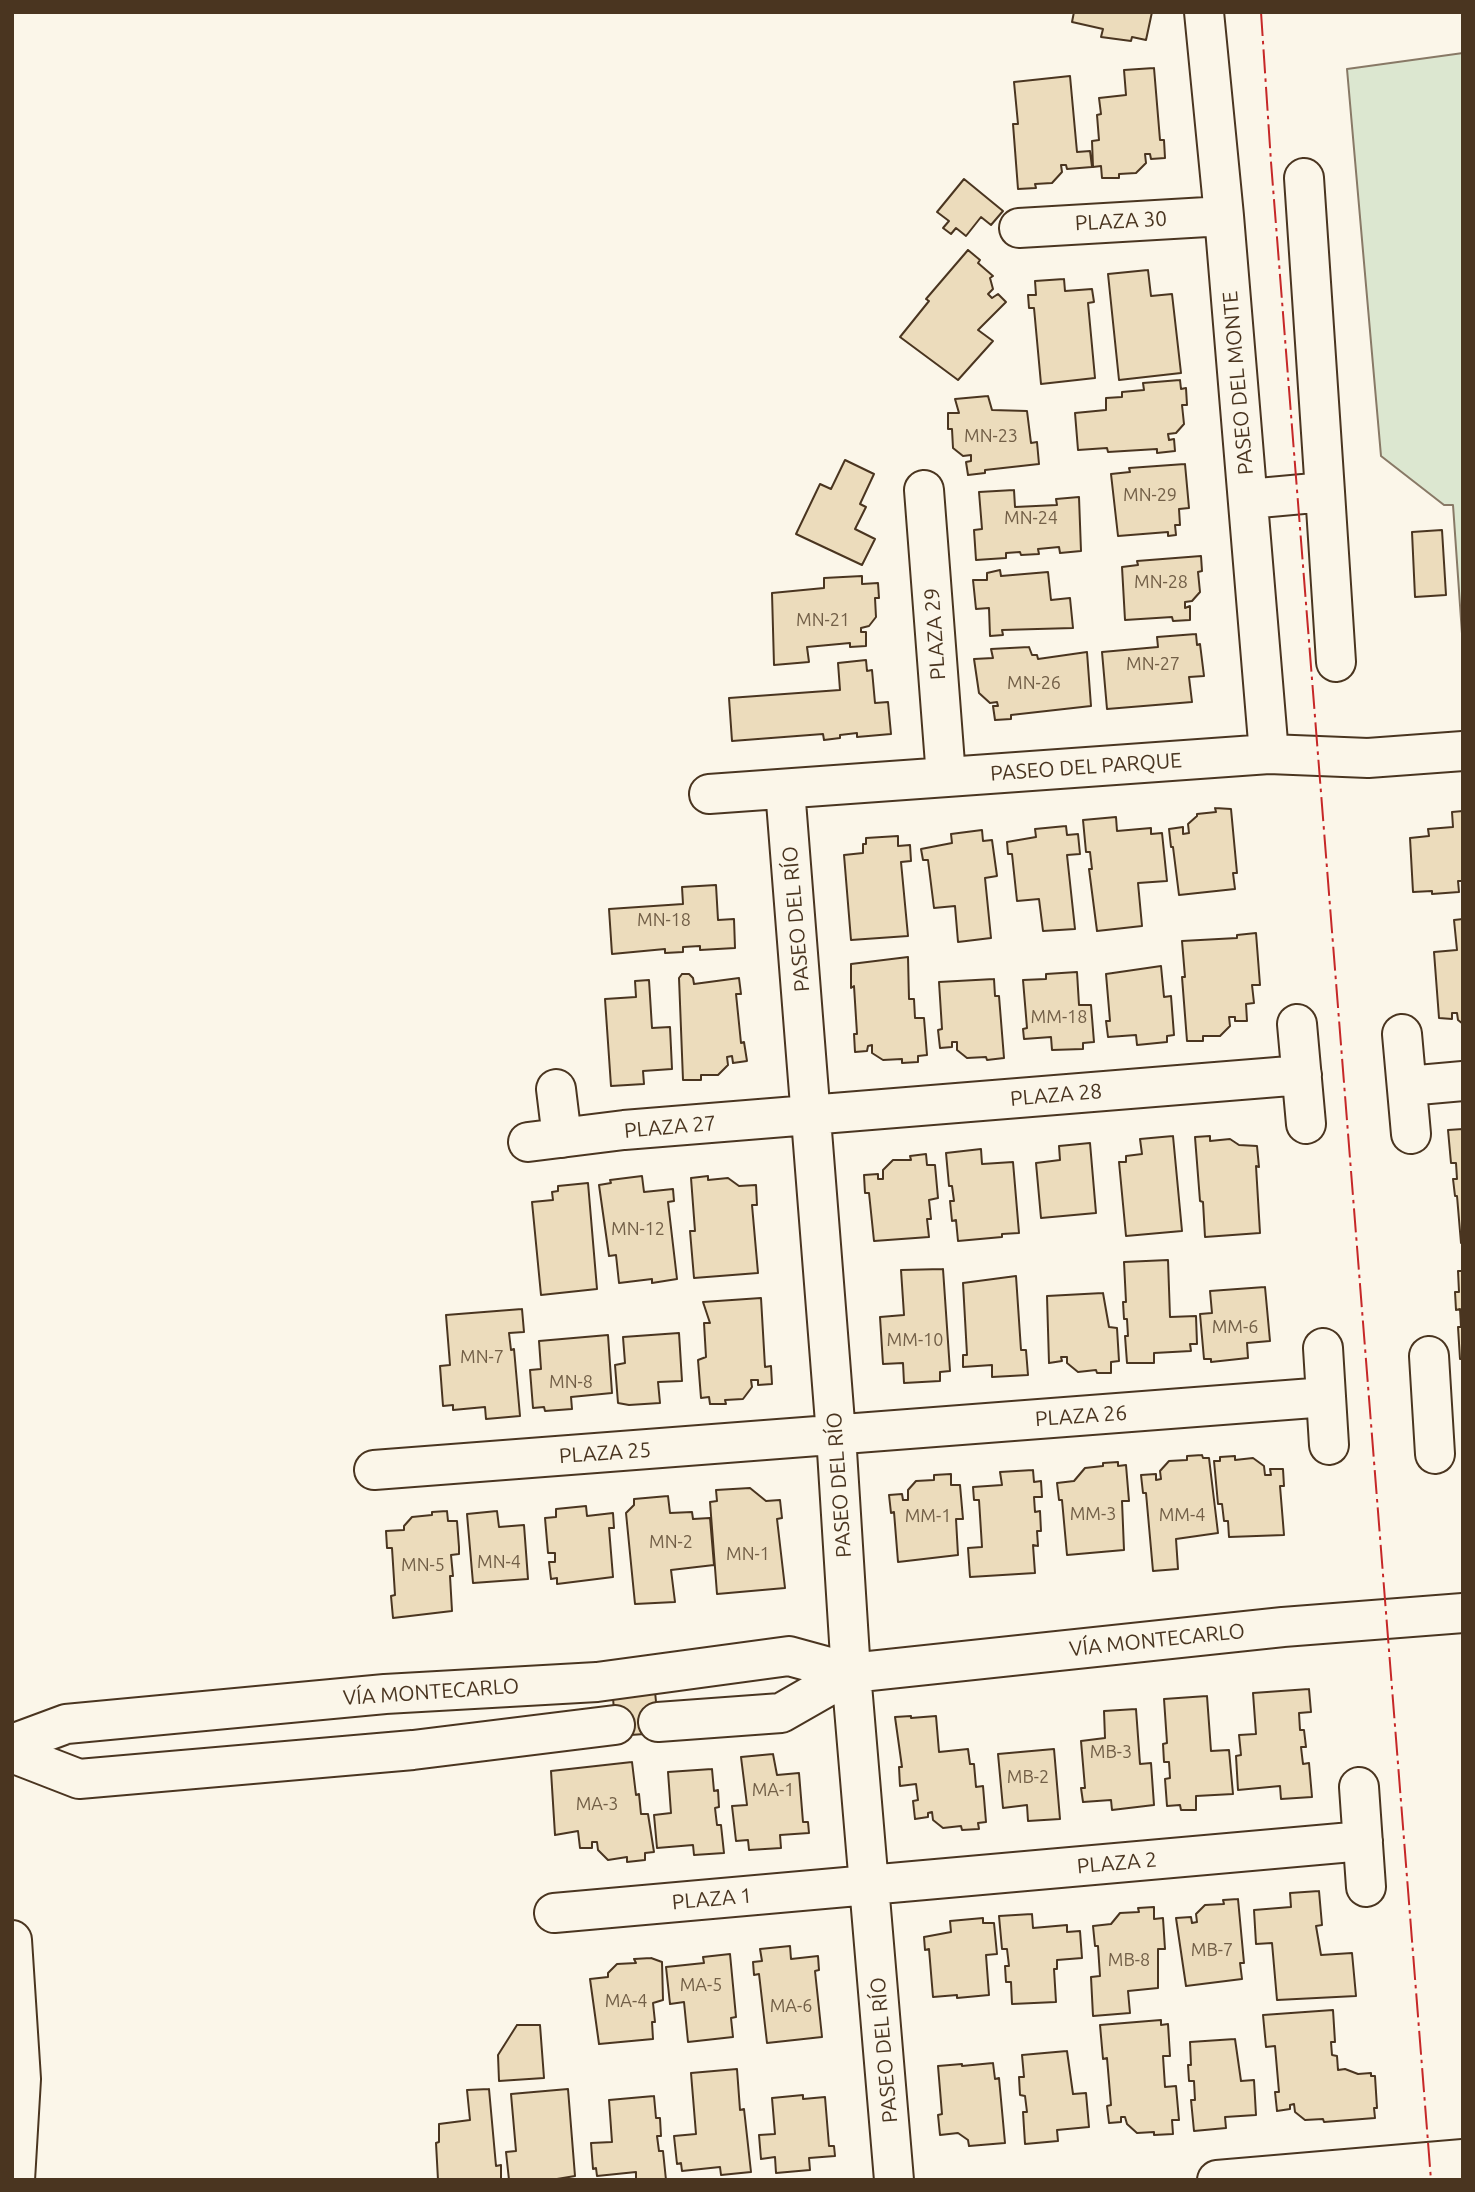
<!DOCTYPE html>
<meta charset="utf-8">
<style>
body{margin:0}
#map{position:relative;width:1475px;height:2192px;overflow:hidden;background:#fbf6e9;font-family:Ubuntu,sans-serif}
canvas{display:block}
.frame{position:absolute;inset:0;border:14px solid #4a3520;pointer-events:none}
</style>
<div id="map">
<canvas width="1475" height="2192"></canvas>
<div class="frame"></div>
</div>
<script>
const c = document.querySelector('canvas').getContext('2d');
c.lineJoin = 'round';
function paint(path, color) {
  c.fillStyle = color;
  c.fill(path, 'evenodd');
}
function toPath(rows) {
  const path = new Path2D();
  for (const r of rows) {
    path.moveTo(r[0], r[1]);
    for (let i = 2; i < r.length; i += 2) path.lineTo(r[i], r[i + 1]);
  }
  return path;
}
function stroke(path, color, width, dash) {
  c.strokeStyle = color;
  c.lineWidth = width;
  c.lineCap = dash ? 'butt' : 'round';
  c.setLineDash(dash || []);
  c.stroke(path);
}
function drawText(font, color, halo, rows, align = 'center') {
  c.font = font + ' Ubuntu,sans-serif';
  c.lineWidth = 5;
  c.setLineDash([]);
  c.textBaseline = 'middle';
  c.strokeStyle = halo;
  c.fillStyle = color;
  for (const [text, x, y, turn = 0] of rows) {
    c.save();
    c.translate(x, y);
    c.rotate((+turn || 0) * Math.PI / 180);
    c.textAlign = isNaN(turn) ? turn : align;
    if (halo) c.strokeText(text, 0, 0);
    c.fillText(text, 0, 0);
    c.restore();
  }
}
const green = toPath([
 [1463,53,1463,648,1453,505,1444,505,1381,456,1347,69,1463,53]
]);
const building = toPath([
 [1074,12,1152,12,1146,40,1132,37,1131,41,1101,37,1103,29,1072,22,1074,12],
 [1154,68,1160,140,1164,140,1165,158,1151,159,1150,154,1145,154,1146,163,1136,173,1119,174,1119,178,1102,178,1101,166,1093,167,1092,141,1099,140,1097,115,1101,114,1099,98,1126,95,1124,70,1154,68],
 [1070,76,1077,152,1090,151,1092,167,1067,169,1066,165,1061,165,1062,172,1052,183,1035,184,1036,188,1018,189,1013,124,1018,124,1014,82,1070,76],
 [964,179,1003,211,991,225,981,217,966,236,956,228,951,234,943,228,949,221,937,212,964,179],
 [968,250,980,260,978,263,993,276,990,278,993,289,988,294,992,298,998,294,1006,302,978,330,993,341,958,380,900,337,929,301,926,299,968,250],
 [1148,270,1151,296,1172,294,1181,373,1119,380,1108,274,1148,270],
 [1064,279,1065,291,1092,289,1094,302,1088,303,1095,378,1041,384,1034,308,1029,308,1028,295,1036,295,1035,281,1064,279],
 [1180,380,1181,389,1186,388,1187,405,1182,405,1184,424,1176,433,1168,434,1169,440,1174,439,1175,451,1157,453,1157,449,1108,452,1107,448,1078,450,1075,413,1106,410,1106,398,1122,397,1122,392,1144,390,1143,383,1180,380],
 [988,396,992,410,1027,411,1031,443,1037,442,1039,464,985,470,985,473,968,475,966,462,971,461,971,455,963,456,953,448,952,429,948,429,948,413,959,413,955,399,988,396],
 [845,460,874,474,860,504,866,507,855,529,875,539,862,565,796,534,820,484,831,489,845,460],
 [1185,464,1189,508,1179,509,1180,525,1175,525,1176,535,1168,536,1168,532,1118,536,1111,474,1130,472,1129,468,1185,464],
 [1014,490,1015,507,1057,505,1056,499,1079,497,1081,551,1060,553,1059,547,1038,549,1039,554,1021,555,1020,552,1006,553,1006,558,976,560,974,530,982,529,979,492,1014,490],
 [1442,530,1446,595,1415,597,1412,532,1442,530],
 [1201,556,1202,571,1198,572,1200,592,1192,601,1185,602,1185,608,1190,606,1190,620,1173,621,1172,617,1125,620,1122,567,1138,565,1137,561,1201,556],
 [1000,570,1001,576,1048,572,1051,600,1070,598,1073,628,1002,630,1003,635,990,636,989,608,976,609,973,580,987,580,987,573,1000,570],
 [862,576,862,584,878,583,879,598,875,598,876,617,869,626,861,628,861,632,866,632,866,646,850,647,850,643,807,647,809,662,774,665,772,593,824,588,824,578,862,576],
 [1196,634,1197,645,1200,644,1204,676,1189,677,1192,702,1107,709,1102,652,1158,647,1157,637,1196,634],
 [1029,647,1032,655,1037,655,1038,659,1087,652,1091,706,1011,715,1011,719,995,720,993,706,998,706,997,702,990,703,979,693,974,659,993,658,991,649,1029,647],
 [866,660,867,671,872,670,875,703,888,702,891,734,857,737,857,733,840,735,840,738,824,740,823,734,732,741,729,698,840,690,838,663,866,660],
 [1215,808,1231,809,1237,873,1233,873,1235,889,1179,895,1173,847,1171,847,1169,829,1183,827,1183,834,1189,833,1188,824,1197,816,1197,814,1216,812,1215,808],
 [1463,811,1463,881,1458,881,1459,892,1432,894,1432,891,1413,892,1410,838,1429,836,1428,829,1453,827,1452,812,1463,811],
 [1116,817,1117,831,1151,828,1151,834,1162,833,1167,881,1138,883,1142,926,1097,931,1089,869,1092,869,1090,852,1086,852,1083,820,1116,817],
 [1066,826,1067,835,1078,834,1080,854,1067,855,1075,929,1043,931,1039,899,1017,901,1012,854,1008,854,1007,842,1036,837,1035,829,1066,826],
 [982,830,983,841,992,840,997,876,985,878,991,938,958,942,955,906,934,908,928,860,923,860,921,849,952,843,951,834,982,830],
 [898,836,898,846,910,845,911,861,901,862,908,936,851,940,844,855,863,853,863,844,866,844,866,838,898,836],
 [716,885,718,920,734,919,735,948,700,950,700,946,683,947,683,952,665,953,665,949,612,954,609,909,683,904,682,887,716,885],
 [1463,919,1463,1024,1458,1020,1457,1013,1452,1013,1452,1019,1439,1018,1434,952,1457,950,1454,920,1463,919],
 [1256,933,1260,985,1252,985,1254,1003,1246,1004,1247,1021,1235,1021,1235,1017,1229,1017,1230,1026,1220,1036,1203,1036,1203,1041,1187,1041,1182,977,1185,977,1182,941,1237,938,1237,935,1256,933],
 [908,957,909,999,914,999,915,1018,924,1018,927,1055,918,1056,918,1062,902,1063,902,1059,883,1060,872,1053,872,1045,868,1046,867,1051,855,1052,854,1034,857,1034,854,986,851,988,851,964,908,957],
 [1161,966,1164,997,1171,996,1174,1035,1167,1036,1167,1042,1137,1045,1136,1035,1108,1037,1106,1021,1110,1021,1106,974,1161,966],
 [1077,972,1079,1005,1091,1005,1094,1042,1083,1043,1083,1049,1052,1050,1051,1037,1024,1039,1023,1029,1027,1028,1023,980,1046,979,1046,974,1077,972],
 [682,974,689,974,693,978,694,984,739,978,741,994,736,994,741,1043,744,1042,747,1061,733,1063,732,1056,727,1057,728,1065,718,1075,701,1075,701,1080,683,1080,679,978,682,974],
 [994,979,995,996,999,996,1004,1058,987,1060,986,1057,967,1058,957,1050,957,1042,952,1042,952,1047,940,1048,938,1030,942,1029,939,982,994,979],
 [649,980,652,1028,670,1027,672,1069,643,1071,644,1084,611,1086,605,999,636,997,635,981,649,980],
 [1463,1129,1463,1243,1461,1243,1457,1196,1455,1196,1453,1179,1457,1179,1456,1163,1451,1163,1448,1130,1463,1129],
 [1173,1136,1182,1231,1126,1236,1119,1162,1126,1162,1126,1156,1142,1154,1140,1139,1173,1136],
 [1210,1136,1210,1141,1230,1139,1239,1145,1257,1146,1259,1167,1256,1166,1260,1233,1205,1237,1203,1202,1200,1201,1195,1137,1210,1136],
 [1090,1143,1096,1213,1041,1218,1036,1163,1060,1160,1059,1146,1090,1143],
 [981,1149,982,1164,1013,1162,1019,1233,1002,1234,1002,1237,958,1241,956,1220,952,1221,950,1201,954,1201,952,1186,949,1186,946,1153,981,1149],
 [926,1154,927,1165,935,1165,938,1198,929,1200,931,1219,927,1219,929,1237,874,1241,869,1193,865,1193,864,1175,878,1174,878,1179,883,1179,883,1170,893,1160,911,1160,910,1156,926,1154],
 [642,1176,644,1192,673,1189,674,1201,668,1202,677,1279,652,1283,652,1279,619,1283,616,1255,609,1256,599,1185,611,1183,610,1180,642,1176],
 [708,1176,708,1180,728,1178,739,1186,756,1185,757,1205,752,1205,758,1273,694,1278,690,1231,695,1231,691,1178,708,1176],
 [588,1183,597,1289,541,1295,532,1202,553,1200,552,1192,558,1191,558,1186,588,1183],
 [1168,1260,1170,1317,1196,1316,1197,1344,1190,1344,1191,1351,1154,1353,1154,1363,1127,1363,1125,1336,1128,1336,1127,1319,1124,1319,1123,1302,1126,1302,1124,1262,1168,1260],
 [943,1269,950,1371,940,1372,940,1381,904,1383,903,1363,883,1364,880,1317,904,1315,901,1270,943,1269],
 [1458,1271,1463,1271,1463,1359,1460,1359,1458,1327,1461,1327,1460,1309,1456,1310,1455,1292,1459,1292,1458,1271],
 [1016,1276,1021,1350,1026,1350,1028,1375,992,1377,992,1365,963,1367,963,1355,967,1355,963,1283,1016,1276],
 [1265,1287,1270,1341,1247,1343,1248,1358,1211,1362,1211,1359,1204,1359,1200,1314,1212,1313,1210,1291,1265,1287],
 [1103,1293,1109,1327,1117,1328,1119,1361,1111,1362,1111,1373,1097,1373,1096,1370,1078,1372,1067,1363,1067,1357,1061,1357,1062,1361,1049,1363,1047,1296,1103,1293],
 [761,1298,765,1367,771,1366,772,1384,758,1385,758,1380,751,1380,752,1387,743,1399,725,1400,726,1404,710,1404,709,1397,701,1398,698,1360,706,1357,704,1323,710,1323,703,1302,761,1298],
 [522,1309,524,1332,509,1333,511,1350,514,1349,520,1416,486,1419,485,1407,453,1410,453,1405,443,1406,440,1366,450,1365,446,1315,522,1309],
 [679,1333,682,1381,658,1382,660,1403,629,1405,618,1403,615,1365,625,1363,623,1337,679,1333],
 [608,1335,612,1393,571,1397,572,1409,545,1411,544,1407,533,1408,530,1370,541,1369,539,1341,608,1335],
 [1202,1455,1203,1458,1209,1458,1218,1533,1176,1539,1178,1569,1153,1571,1146,1493,1143,1493,1141,1475,1156,1474,1156,1480,1161,1479,1160,1471,1169,1461,1187,1460,1187,1456,1202,1455],
 [1235,1456,1235,1460,1253,1458,1264,1466,1265,1475,1271,1475,1270,1469,1283,1469,1284,1486,1280,1486,1284,1535,1229,1537,1228,1521,1224,1521,1222,1504,1218,1504,1214,1461,1220,1461,1220,1457,1235,1456],
 [1118,1462,1118,1466,1126,1465,1129,1501,1122,1501,1124,1550,1067,1555,1062,1500,1059,1500,1057,1483,1074,1481,1085,1468,1103,1466,1103,1463,1118,1462],
 [1033,1470,1034,1482,1041,1481,1042,1497,1034,1497,1035,1512,1040,1511,1041,1531,1037,1531,1038,1546,1033,1545,1035,1573,970,1577,968,1548,982,1547,979,1500,974,1500,973,1487,1002,1485,1000,1472,1033,1470],
 [951,1474,951,1485,960,1485,963,1519,956,1519,958,1555,898,1562,894,1512,891,1513,889,1495,902,1494,903,1500,908,1500,908,1490,916,1481,934,1480,934,1475,951,1474],
 [750,1488,766,1501,780,1500,782,1518,777,1519,785,1588,717,1594,710,1502,717,1501,716,1490,750,1488],
 [668,1496,670,1513,692,1512,693,1519,710,1518,714,1565,671,1570,675,1602,635,1604,626,1513,634,1505,634,1499,668,1496],
 [586,1506,587,1516,613,1513,614,1528,609,1528,613,1577,557,1584,557,1578,551,1579,549,1562,555,1562,555,1553,548,1553,545,1518,556,1517,556,1509,586,1506],
 [447,1511,448,1521,457,1521,459,1547,459,1554,451,1555,453,1576,450,1576,452,1611,393,1618,391,1596,395,1595,392,1548,387,1548,386,1531,404,1530,404,1526,412,1517,432,1515,432,1512,447,1511],
 [497,1511,499,1527,524,1525,528,1579,473,1583,467,1514,497,1511],
 [654,1681,659,1733,616,1736,612,1685,654,1681],
 [1309,1689,1311,1712,1299,1713,1300,1730,1304,1730,1306,1747,1301,1747,1303,1764,1309,1763,1312,1797,1281,1799,1280,1786,1238,1790,1236,1756,1241,1755,1239,1735,1256,1734,1253,1693,1309,1689],
 [1207,1696,1211,1751,1229,1750,1233,1794,1196,1796,1196,1810,1181,1810,1180,1805,1167,1806,1165,1779,1170,1778,1169,1762,1164,1762,1163,1744,1167,1743,1164,1699,1207,1696],
 [1136,1709,1140,1764,1151,1763,1154,1805,1112,1810,1111,1800,1083,1802,1081,1788,1085,1788,1081,1741,1105,1738,1104,1711,1136,1709],
 [911,1716,911,1718,936,1716,939,1752,968,1749,970,1764,974,1764,976,1787,983,1786,986,1822,978,1823,979,1829,962,1830,961,1826,943,1828,933,1820,932,1812,928,1813,928,1817,915,1819,913,1801,918,1800,916,1784,900,1786,899,1767,902,1767,895,1717,911,1716],
 [1054,1749,1060,1819,1028,1821,1027,1805,1003,1808,998,1754,1054,1749],
 [773,1754,777,1775,799,1773,803,1822,808,1822,809,1833,780,1835,781,1848,749,1850,748,1840,736,1841,732,1806,747,1805,741,1757,773,1754],
 [632,1762,636,1795,639,1794,641,1814,648,1814,654,1852,645,1853,645,1860,627,1862,627,1857,608,1860,598,1850,597,1842,592,1842,592,1848,580,1848,578,1831,555,1835,551,1771,632,1762],
 [712,1769,714,1791,718,1790,719,1807,715,1808,717,1825,721,1825,724,1853,694,1855,693,1845,657,1848,654,1815,671,1813,668,1772,712,1769],
 [1319,1891,1322,1925,1316,1926,1321,1955,1352,1953,1356,1996,1277,2000,1272,1943,1256,1944,1254,1910,1291,1907,1290,1893,1319,1891],
 [1238,1899,1244,1963,1240,1963,1242,1979,1186,1986,1176,1918,1191,1917,1192,1923,1197,1922,1196,1914,1205,1905,1224,1904,1223,1900,1238,1899],
 [1154,1907,1154,1919,1163,1918,1165,1949,1158,1949,1158,1988,1128,1991,1130,2013,1093,2016,1091,1977,1100,1976,1098,1946,1095,1946,1093,1926,1111,1924,1120,1913,1139,1912,1138,1908,1154,1907],
 [1032,1914,1033,1928,1067,1925,1067,1932,1080,1931,1082,1958,1057,1960,1057,1969,1054,1969,1056,2002,1012,2004,1011,1982,1006,1982,1005,1966,1009,1966,1007,1949,1002,1949,999,1916,1032,1914],
 [983,1918,983,1923,994,1923,997,1954,986,1955,989,1995,957,1998,957,1995,933,1997,929,1949,925,1950,924,1937,951,1932,950,1921,983,1918],
 [790,1946,791,1959,818,1956,819,1970,815,1971,822,2037,767,2043,759,1974,754,1975,753,1962,762,1961,760,1949,790,1946],
 [730,1954,736,2017,731,2018,733,2037,688,2042,684,2002,670,2004,666,1967,704,1963,703,1957,730,1954],
 [651,1958,662,1962,663,2000,653,2003,655,2022,652,2022,653,2039,599,2044,590,1979,608,1977,608,1973,617,1964,636,1963,634,1959,651,1958],
 [1333,2010,1335,2042,1331,2042,1332,2055,1337,2056,1338,2070,1345,2069,1358,2074,1371,2073,1371,2076,1375,2076,1377,2108,1374,2108,1375,2118,1324,2122,1323,2119,1305,2120,1295,2112,1294,2104,1290,2105,1290,2109,1277,2111,1275,2092,1279,2092,1275,2046,1266,2047,1263,2015,1333,2010],
 [1161,2020,1161,2025,1168,2024,1170,2056,1163,2056,1165,2087,1176,2086,1179,2120,1172,2120,1173,2134,1154,2135,1154,2132,1137,2133,1127,2124,1125,2117,1121,2117,1121,2122,1109,2123,1107,2106,1111,2105,1107,2058,1103,2059,1100,2025,1161,2020],
 [517,2025,540,2025,544,2078,499,2081,498,2055,517,2025],
 [1235,2039,1241,2081,1254,2080,1256,2115,1225,2117,1226,2128,1194,2131,1191,2100,1195,2100,1194,2081,1189,2081,1188,2065,1191,2065,1190,2042,1235,2039],
 [1067,2051,1073,2094,1086,2093,1089,2127,1057,2130,1058,2141,1025,2144,1023,2112,1027,2112,1025,2096,1020,2095,1019,2077,1024,2077,1022,2055,1067,2051],
 [993,2063,995,2079,999,2078,1005,2143,969,2146,968,2140,958,2133,940,2135,938,2115,942,2114,938,2066,962,2064,962,2066,993,2063],
 [737,2069,740,2110,744,2109,751,2172,721,2175,720,2167,682,2171,681,2163,677,2164,674,2136,696,2134,691,2073,737,2069],
 [489,2089,496,2166,501,2165,501,2180,438,2180,436,2143,439,2142,439,2124,470,2120,467,2090,489,2089],
 [568,2089,575,2176,551,2180,509,2180,506,2152,516,2151,511,2094,568,2089],
 [803,2095,803,2099,825,2097,829,2146,834,2146,835,2156,809,2158,810,2170,776,2173,775,2157,761,2159,759,2135,775,2134,772,2098,803,2095],
 [654,2096,656,2118,660,2118,661,2136,657,2136,659,2151,663,2151,666,2180,636,2180,636,2172,597,2176,596,2168,593,2169,591,2143,612,2142,609,2100,654,2096]
]);
const minor = toPath([
 [1204,12,1224,216,1269,754],
 [1019,228,1224,216],
 [924,490,946,777],
 [1325,492,1336,662],
 [1248,499,1325,492,1304,178],
 [785,789,836,1435,851,1673,894,2180],
 [709,794,1269,754,1368,758,1463,751],
 [1297,1024,1306,1124],
 [1402,1034,1411,1134],
 [1407,1086,1463,1081],
 [556,1089,562,1138],
 [528,1142,624,1130,1302,1075],
 [1323,1348,1329,1445],
 [1429,1356,1435,1454],
 [374,1470,1326,1397],
 [658,1722,781,1713,851,1673],
 [12,1744,66,1724,385,1694,597,1682,789,1656,851,1673,1283,1627,1463,1613],
 [12,1753,79,1779,413,1750,615,1725],
 [1359,1787,1366,1887],
 [554,1913,1363,1841],
 [12,1940,21,2079,15,2180],
 [1217,2180,1463,2159]
]);
const power = toPath([
 [1261,12,1271,162,1431,2180]
]);
const numberNames = [
 ["MN-23",991,436],
 ["MN-29",1150,495],
 ["MN-24",1031,518],
 ["MN-28",1161,582],
 ["MN-21",823,620],
 ["MN-27",1153,664],
 ["MN-26",1034,683],
 ["MN-18",664,920],
 ["MM-18",1059,1017],
 ["MN-12",638,1229],
 ["MM-6",1235,1327],
 ["MM-10",915,1340],
 ["MN-7",482,1357],
 ["MN-8",571,1382],
 ["MM-3",1093,1514],
 ["MM-4",1182,1515],
 ["MM-1",928,1516],
 ["MN-2",671,1542],
 ["MN-1",748,1554],
 ["MN-4",499,1562],
 ["MN-5",423,1565],
 ["MB-3",1111,1752],
 ["MB-2",1028,1777],
 ["MA-1",773,1790],
 ["MA-3",597,1804],
 ["MB-7",1212,1950],
 ["MB-8",1129,1960],
 ["MA-5",701,1985],
 ["MA-4",626,2001],
 ["MA-6",791,2006]
];
const streetNames = [
 ["PLAZA 30",1121,221,-3],
 ["PASEO DEL MONTE",1238,383,-95],
 ["PLAZA 29",935,634,-94],
 ["PASEO DEL PARQUE",1086,767,-4],
 ["PASEO DEL RÍO",796,919,-95],
 ["PLAZA 28",1056,1095,-5],
 ["PLAZA 27",670,1127,-5],
 ["PLAZA 26",1081,1416,-4],
 ["PLAZA 25",605,1453,-4],
 ["PASEO DEL RÍO",839,1485,-94],
 ["VÍA MONTECARLO",1157,1640,-6],
 ["VÍA MONTECARLO",431,1692,-4],
 ["PLAZA 2",1117,1863,-5],
 ["PLAZA 1",712,1899,-5],
 ["PASEO DEL RÍO",884,2050,-95]
];
paint(green, '#dce7d0');
stroke(green, '#887966', 2);
paint(building, '#ecdcbc');
stroke(building, '#4a3520', 2);
stroke(minor, '#4a3520', 42);
stroke(minor, '#fbf6e9', 38);
stroke(power, '#c62828', 2, [24, 5, 3.5, 5]);
drawText('18px', '#725f47', null, numberNames);
drawText('21px', '#4a3520', '#fbf6e9', streetNames);
</script>
